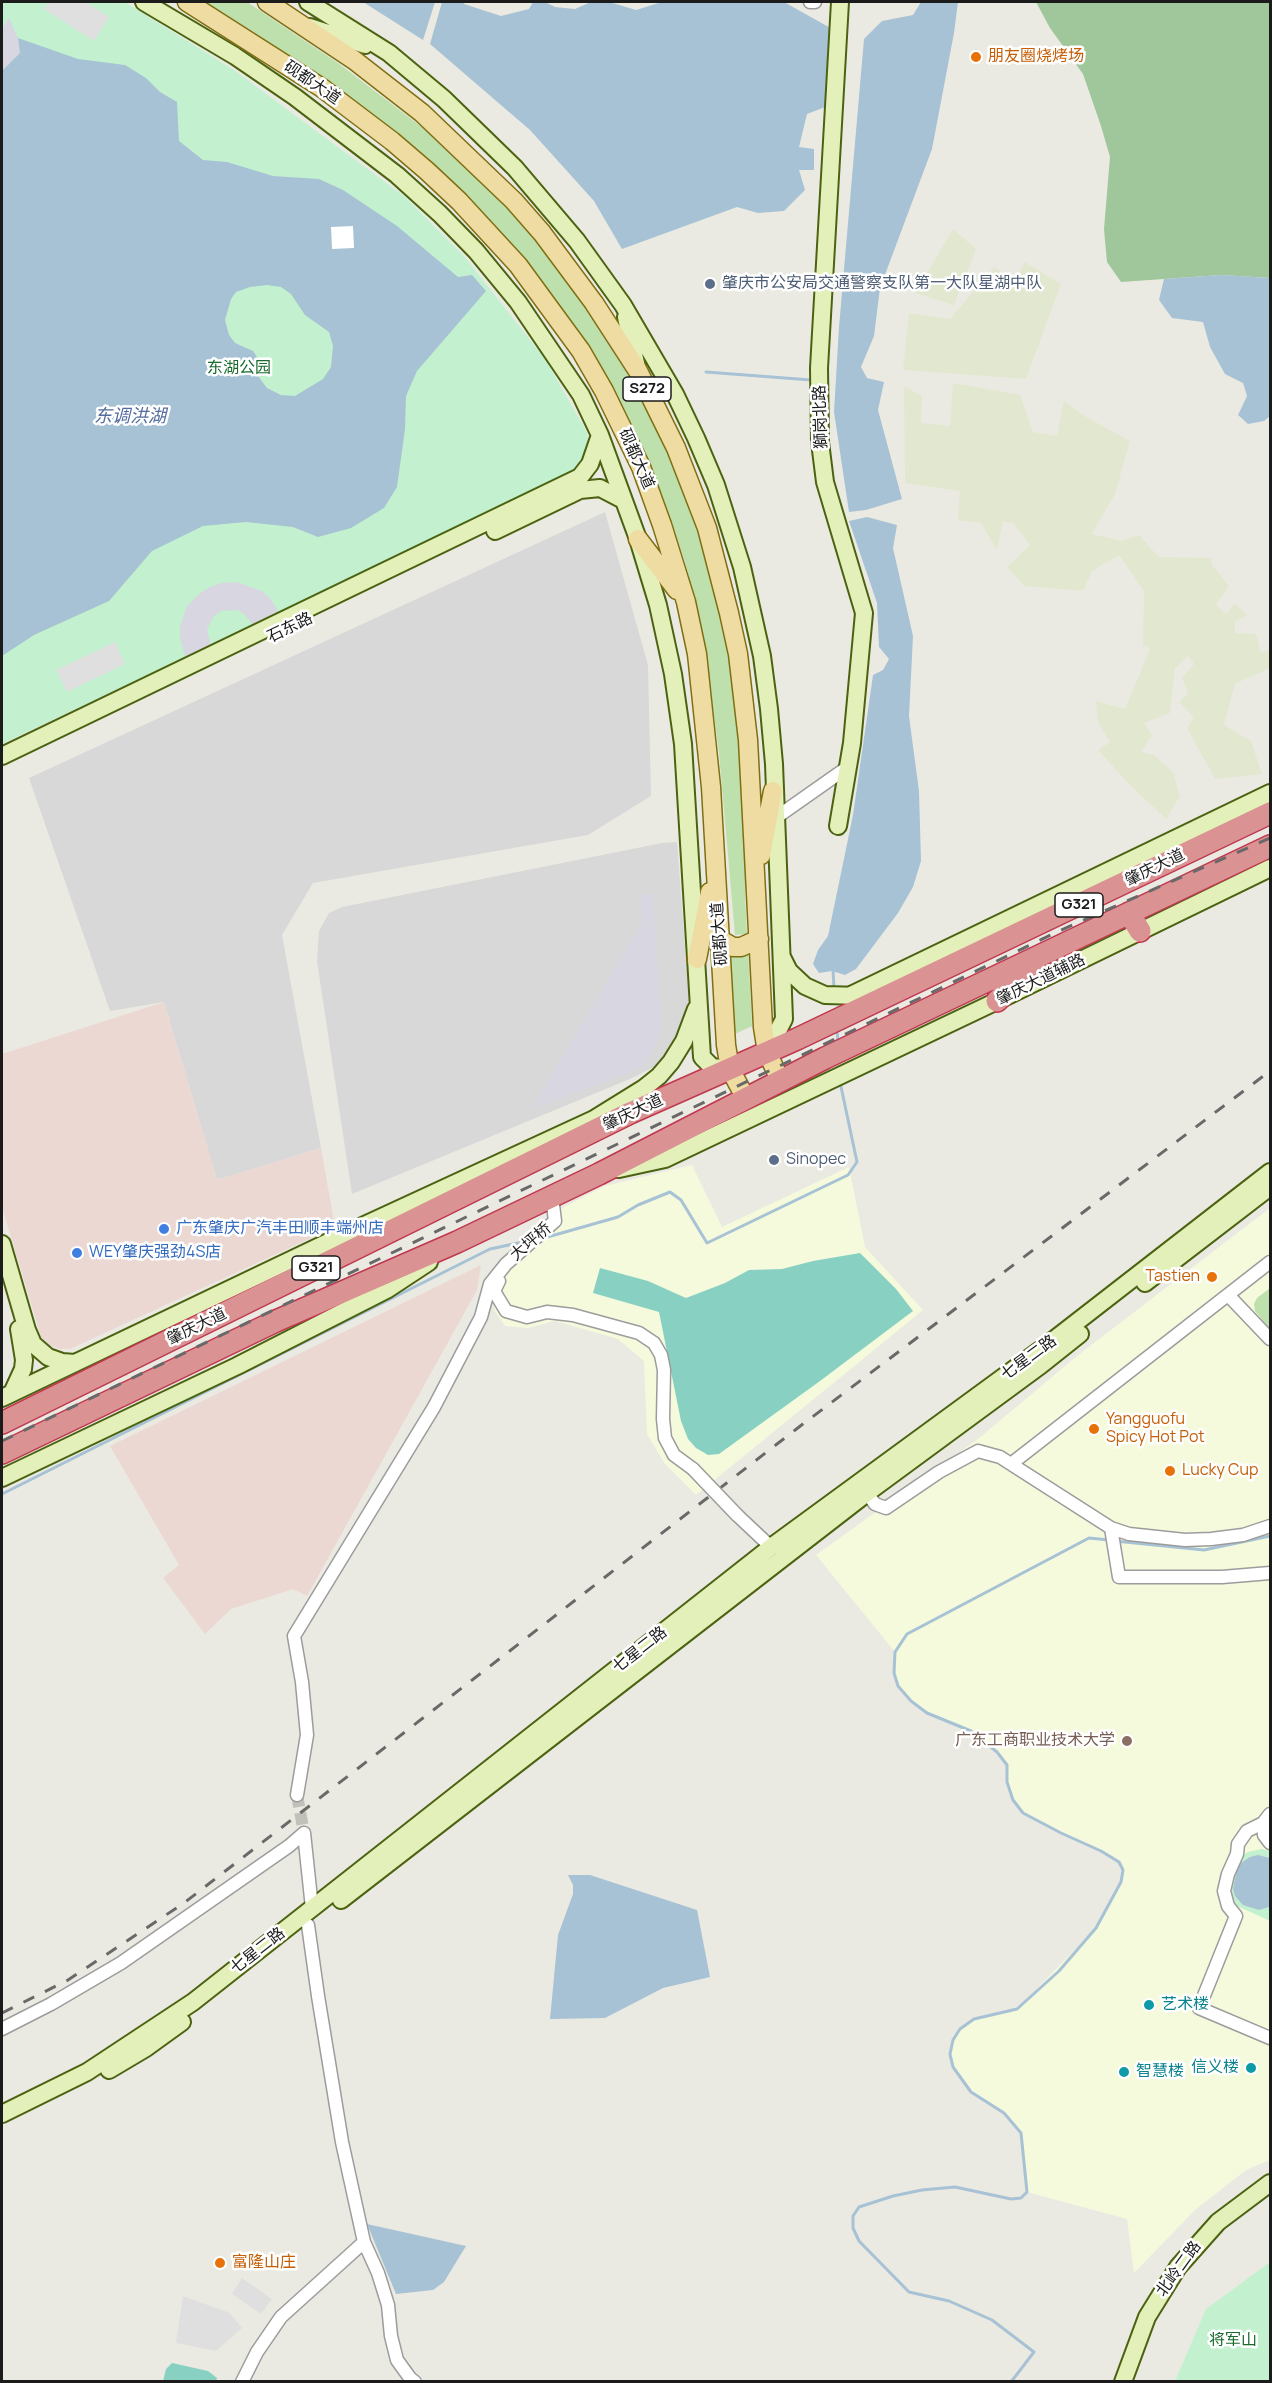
<!DOCTYPE html>
<meta charset="utf-8">
<style>
body{margin:0}
#map{position:relative;width:1272px;height:2383px;overflow:hidden;background:#ebeae2;font-family:Manrope,sans-serif}
canvas{display:block}
.frame{position:absolute;inset:0;border:3px solid #1b1b1b;pointer-events:none}
</style>
<div id="map">
<canvas width="1272" height="2383"></canvas>
<div class="frame"></div>
</div>
<script>
const c = document.querySelector('canvas').getContext('2d');
c.lineJoin = 'round';
function paint(path, color) {
  c.fillStyle = color;
  c.fill(path, 'evenodd');
}
function toPath(rows) {
  const path = new Path2D();
  for (const r of rows) {
    path.moveTo(r[0], r[1]);
    for (let i = 2; i < r.length; i += 2) path.lineTo(r[i], r[i + 1]);
  }
  return path;
}
function stroke(path, color, width, dash) {
  c.strokeStyle = color;
  c.lineWidth = width;
  c.lineCap = dash ? 'butt' : 'round';
  c.setLineDash(dash || []);
  c.stroke(path);
}
function drawText(font, color, halo, rows, align = 'center') {
  c.font = font + ' Manrope,"Noto Sans SC",sans-serif';
  c.lineWidth = 5;
  c.setLineDash([]);
  c.textBaseline = 'middle';
  c.strokeStyle = halo;
  c.fillStyle = color;
  for (const [text, x, y, turn = 0] of rows) {
    c.save();
    c.translate(x, y);
    c.rotate((+turn || 0) * Math.PI / 180);
    c.textAlign = isNaN(turn) ? turn : align;
    if (halo) c.strokeText(text, 0, 0);
    c.fillText(text, 0, 0);
    c.restore();
  }
}
const residential = toPath([
 [605,512,648,665,651,796,588,835,313,883,282,935,321,1148,217,1180,164,1002,110,1011,29,778],
 [677,842,689,1000,687,1016,676,1044,654,1067,630,1079,352,1194,317,961,319,931,329,913,342,907,662,843]
]);
const commercial = toPath([
 [164,1002,217,1180,321,1148,335,1227,70,1349,60,1349,49,1345,41,1337,2,1207,2,1054],
 [481,1265,477,1290,307,1596,293,1589,231,1609,205,1634,163,1578,179,1565,110,1446]
]);
const education = toPath([
 [692,1165,722,1227,849,1167,865,1247,923,1310,696,1495,665,1464,647,1434,644,1361,618,1339,555,1321,528,1328,505,1326,495,1311,492,1298,505,1267,562,1208,605,1186],
 [1270,1208,1270,2160,1246,2170,1195,2210,1134,2273,1127,2219,1027,2192,1021,2133,1004,2113,971,2092,953,2067,950,2054,953,2040,960,2029,974,2019,1017,2009,1096,1928,1121,1882,1123,1870,1119,1862,1101,1851,1061,1833,1023,1813,1013,1800,1007,1782,1007,1765,997,1752,971,1731,927,1713,911,1701,898,1686,894,1673,895,1652,816,1555,978,1439,1077,1356]
]);
const farmland = toPath([
 [953,229,976,249,954,305,915,293],
 [1025,262,1061,284,1026,379,903,370,909,313,950,319,994,267,1015,281],
 [953,383,1020,395,1033,432,1057,436,1064,401,1088,418,1130,441,1115,494,1092,534,1121,541,1139,535,1159,557,1211,558,1212,565,1229,586,1216,605,1226,614,1235,603,1247,615,1235,621,1235,633,1256,634,1261,652,1270,650,1270,668,1235,684,1224,725,1251,741,1262,774,1215,779,1187,728,1194,717,1179,702,1188,694,1182,678,1194,664,1188,656,1175,668,1170,713,1144,723,1152,735,1141,752,1154,755,1173,772,1180,796,1166,819,1129,784,1098,750,1110,742,1098,722,1096,701,1125,709,1150,649,1143,645,1144,591,1119,555,1092,571,1083,591,1024,586,1007,567,1030,545,1013,523,1003,521,997,550,981,523,958,520,960,491,905,483,904,386,922,396,921,423,950,426]
]);
const grass = toPath([
 [204,2,247,2,338,63,431,134,485,184,531,234,571,284,622,361,654,421,685,490,707,558,727,636,741,752,747,838,745,896,747,934,735,935,719,753,703,633,685,562,662,495,635,432,605,375,553,298,518,253,473,202,419,153,326,81,249,29],
 [748,949,752,1026,735,1034,730,952],
 [1270,1288,1270,1329,1255,1311,1254,1304,1257,1298]
]);
const forest = toPath([
 [1036,2,1270,2,1270,278,1221,275,1121,282,1107,262,1104,229,1110,157,1101,126,1083,74,1050,28]
]);
const park = toPath([
 [2,2,125,2,234,70,404,196,465,257,545,359,588,434,586,454,577,470,2,744],
 [1261,1849,1270,1851,1270,1921,1235,1905,1230,1900,1229,1892,1239,1858,1248,1852],
 [1270,2262,1270,2381,1175,2381,1206,2309]
]);
const pitch = toPath([
 [860,1253,896,1289,913,1311,820,1381,719,1454,708,1455,696,1448,688,1439,681,1421,659,1312,593,1293,600,1268,648,1281,686,1298,725,1283,749,1270,782,1269,813,1261],
 [172,2363,208,2371,217,2378,216,2381,163,2381,166,2369]
]);
const parking = toPath([
 [49,2,86,2,109,17,94,41,44,9],
 [115,642,125,664,67,692,56,670],
 [242,2278,272,2299,261,2314,232,2294],
 [183,2296,230,2313,242,2328,216,2351,176,2343]
]);
const plaza = toPath([
 [9,18,18,38,20,53,2,71,2,29],
 [236,582,262,591,270,598,279,613,253,625,244,614,237,610,221,611,214,616,207,629,211,645,185,657,180,637,180,626,187,606,199,594,210,587,222,583],
 [653,893,661,1025,656,1045,641,1068,532,1109,641,924,639,895]
]);
const water = toPath([
 [363,2,435,2,423,40],
 [442,2,463,2,464,4,501,16,529,9,533,2,545,2,555,7,575,9,591,2,609,2,636,10,662,2,784,2,834,30,828,106,807,114,799,147,814,149,814,170,799,170,805,190,784,211,758,213,737,207,622,249,594,201,530,130,430,44],
 [921,2,958,2,954,33,932,149,880,288,874,336,861,367,867,378,884,382,878,410,902,499,866,510,849,512,834,412,839,327,864,39,882,21,913,15],
 [18,38,78,59,125,65,146,78,160,92,177,102,179,141,203,160,227,162,273,176,319,179,343,190,397,226,458,277,472,275,486,291,417,371,406,396,405,429,397,487,384,508,351,528,318,537,293,527,246,522,203,526,152,551,109,601,34,635,2,656,2,71,20,53],
 [267,285,281,287,291,294,305,315,329,332,333,346,331,367,323,379,295,396,281,395,267,388,258,376,257,357,253,351,235,343,229,335,225,320,231,299,236,292,250,287],
 [1221,275,1270,278,1270,416,1264,421,1248,424,1238,415,1247,396,1243,383,1225,374,1210,347,1203,322,1172,318,1159,300,1164,279],
 [867,517,897,525,893,548,913,636,909,716,919,791,921,861,913,887,898,913,856,969,845,975,832,971,819,973,813,964,818,950,828,936,853,815,873,675,883,670,889,659,879,647,877,603,849,521],
 [1258,1855,1270,1858,1270,1909,1269,1907,1259,1910,1243,1905,1235,1896,1233,1889,1238,1865,1250,1857],
 [568,1875,590,1875,697,1910,710,1977,663,1988,605,2018,550,2019,558,1935,573,1894,573,1885],
 [367,2224,466,2246,444,2282,433,2290,396,2294]
]);
const pier = toPath([
 [353,226,354,248,332,249,331,227]
]);
const stream = toPath([
 [706,372,811,380],
 [833,969,834,989],
 [837,1029,838,1043],
 [544,1238,618,1217,638,1205,670,1192,681,1200,707,1243,848,1175,857,1162,840,1082],
 [2,1494,490,1249,523,1242],
 [1115,1541,1204,1550,1270,1536],
 [1011,2382,1034,2352,992,2320,949,2301,909,2292,859,2241,853,2228,853,2216,859,2207,893,2196,922,2190,955,2187,1011,2199,1021,2198,1027,2192,1021,2133,1004,2113,971,2092,953,2067,950,2054,953,2040,960,2029,974,2019,1017,2009,1059,1971,1096,1928,1121,1882,1123,1870,1119,1862,1101,1851,1061,1833,1023,1813,1013,1800,1007,1782,1007,1765,997,1752,971,1731,927,1713,911,1701,898,1686,894,1673,895,1652,907,1634,1089,1538,1109,1540]
]);
const streetTunnel = toPath([
 [297,1795,304,1833]
]);
const street = toPath([
 [810,2,815,2],
 [774,819,848,767],
 [499,1281,494,1291,506,1311,527,1317,547,1312,573,1315,639,1333,654,1343,661,1355,664,1370,663,1419,665,1438,674,1455,693,1469],
 [1228,1295,1270,1339],
 [1011,1464,1270,1262],
 [867,1493,875,1504,886,1508,939,1472,978,1451,1000,1457,1111,1528,1129,1534,1185,1540,1211,1539,1243,1535,1270,1526],
 [737,1515,771,1547],
 [1111,1528,1119,1577,1222,1577,1270,1573],
 [297,1795,307,1735,302,1682,294,1636,434,1407,481,1317,490,1284,506,1264,555,1221,552,1197],
 [1270,1814,1263,1823,1247,1831,1238,1844,1237,1854,1228,1874,1224,1891,1228,1906,1236,1916,1199,2008,1270,2038],
 [1263,1823,1264,1835,1270,1843],
 [304,1833,312,1908],
 [308,1925,318,1996,342,2142,364,2242,378,2273,388,2305,391,2336,397,2360,410,2378,415,2382],
 [2,2029,51,2004,121,1963,289,1846,304,1833],
 [242,2382,257,2352,281,2317,364,2242]
]);
const secondary = toPath([
 [144,2,235,56,295,97,397,175,440,214,476,251,518,302,581,395,600,435,638,539,658,605,673,674,683,744,702,1057,712,1067,730,1069],
 [308,2,389,53,444,99,515,168,577,241,623,305,675,394,696,438,716,485,742,567,762,656,769,709,774,764,784,1019,767,1052],
 [310,27,365,45],
 [626,317,637,368],
 [495,531,580,490,600,488,623,500],
 [2,756,580,477,590,464,600,435],
 [838,826,852,743,864,613,825,482,820,442,819,368,840,2],
 [782,957,789,971,805,986,825,995,862,996],
 [851,995,1270,793],
 [619,1169,665,1159,997,1001,1270,868],
 [2,1244,27,1330,33,1344,48,1357,62,1362,75,1363],
 [1145,1283,1270,1187],
 [12,1393,23,1369,24,1360,19,1329],
 [2,1398,345,1234,594,1119,644,1088,659,1076,671,1062,684,1041,696,1009],
 [2,1478,237,1366,388,1289,429,1262],
 [341,1900,867,1493,1041,1365,1080,1334],
 [109,2070,146,2048,182,2022],
 [2,2114,87,2072,193,2002,771,1547,1051,1342,1270,1172],
 [1123,2382,1147,2317,1178,2267,1218,2222,1270,2183]
]);
const primary = toPath([
 [187,2,322,88,392,141,427,171,459,201,518,265,581,351,604,391,641,467,662,525,686,602,697,654,711,787,726,1045,730,1069,745,1097],
 [267,2,354,60,422,113,514,201,542,233,594,303,638,371,676,448,707,528,729,613,738,654,748,740,763,1027,767,1052,780,1080],
 [638,539,677,590],
 [761,855,773,791],
 [721,940,733,947,741,947,759,939],
 [697,959,710,892]
]);
const highway = toPath([
 [1129,913,1140,931],
 [997,1001,1035,964],
 [2,1423,630,1113,797,1039,1270,813],
 [2,1453,276,1321,457,1242,599,1174,825,1058,1270,846]
]);
const rail = toPath([
 [2,1441,1059,931,1270,838],
 [2,2013,68,1980,184,1903,799,1427,1270,1071]
]);
const streetBridge = toPath([
 [693,1469,737,1515]
]);
const markers = [
 [976,57,6,"#e8710a"],
 [710,284,6,"#5c6f8a"],
 [774,1160,6,"#5c6f8a"],
 [164,1229,6,"#3f7fe0"],
 [77,1253,6,"#3f7fe0"],
 [1212,1277,6,"#e8710a"],
 [1094,1429,6,"#e8710a"],
 [1170,1471,6,"#e8710a"],
 [1127,1741,6,"#8d6e63"],
 [1149,2005,6,"#0f9aa8"],
 [1251,2068,6,"#0f9aa8"],
 [1124,2072,6,"#0f9aa8"],
 [220,2263,6,"#e8710a"]
];
const shields = [
 [647,389,48],
 [1079,905,48],
 [316,1268,48]
];
const shieldNames = [
 ["S272",647,389],
 ["G321",1079,905],
 ["G321",316,1268]
];
const foodNames = [
 ["朋友圈烧烤场",988,57],
 ["Tastien",1200,1277,"right"],
 ["Yangguofu",1106,1420],
 ["Spicy Hot Pot",1106,1438],
 ["Lucky Cup",1182,1471],
 ["富隆山庄",232,2263]
];
const streetNames = [
 ["砚都大道",312,83,34],
 ["獅岗北路",821,417,-92],
 ["砚都大道",636,459,66],
 ["石东路",290,628,-26],
 ["肇庆大道",1155,868,-26],
 ["砚都大道",720,934,-94],
 ["肇庆大道辅路",1041,980,-26],
 ["肇庆大道",633,1113,-25],
 ["大坪桥",531,1242,-41],
 ["肇庆大道",197,1327,-26],
 ["七星二路",1029,1358,-36],
 ["七星二路",640,1650,-38],
 ["七星二路",258,1951,-38],
 ["北岭二路",1179,2269,-54]
];
const serviceNames = [
 ["肇庆市公安局交通警察支队第一大队星湖中队",722,284],
 ["Sinopec",786,1160]
];
const parkNames = [
 ["东湖公园",239,369],
 ["将军山",1233,2341]
];
const shopNames = [
 ["广东肇庆广汽丰田顺丰端州店",176,1229],
 ["WEY肇庆强劲4S店",89,1253]
];
const educationNames = [
 ["广东工商职业技术大学",1115,1741]
];
const cultureNames = [
 ["艺术楼",1161,2005],
 ["信义楼",1239,2068,"right"],
 ["智慧楼",1136,2072]
];
const waterNames = [
 ["东调洪湖",130,417]
];
paint(residential, '#d9d8d8');
paint(commercial, '#ebd8d2');
paint(education, '#f5fadc');
paint(farmland, '#e2e8cf');
paint(grass, '#bde0ad');
paint(forest, '#a0c69b');
paint(park, '#c3f1cf');
paint(pitch, '#88d1c2');
paint(parking, '#dfdfdf');
paint(plaza, '#d8d6e1');
paint(water, '#a7c2d4');
paint(pier, '#fff');
stroke(stream, '#a7c2d4', 3);
stroke(streetTunnel, '#c1c1ba', 12, [12, 6]);
stroke(street, '#9c9c9c', 15);
stroke(secondary, '#4b6311', 20);
stroke(primary, '#806f12', 21);
stroke(highway, '#bf384f', 24);
stroke(street, '#fff', 12);
stroke(secondary, '#e4f0ba', 16);
stroke(primary, '#efdca3', 18);
stroke(highway, '#da9292', 21);
stroke(rail, '#696969', 3, [12, 12]);
stroke(streetBridge, '#9c9c9c', 15, []);
stroke(streetBridge, '#fff', 12);
for (const [x, y, r, color] of markers) {
  const dot = new Path2D();
  dot.arc(x, y, r, 0, 2 * Math.PI);
  c.fillStyle = color;
  c.fill(dot);
  stroke(dot, '#fff', 2);
}
for (const [x, y, w] of shields) {
  const box = new Path2D();
  box.roundRect(x - w / 2, y - 12, w, 24, 4.5);
  c.fillStyle = '#fff';
  c.fill(box);
  stroke(box, '#1b1b1b', 1.5);
}
drawText('bold 15px', '#1b1b1b', null, shieldNames);
drawText('16px', '#c56008', '#fff', foodNames, 'left');
drawText('16px', '#1b1b1b', '#fff', streetNames);
drawText('16px', '#4e5e75', '#fff', serviceNames, 'left');
drawText('16px', '#186a2d', '#fff', parkNames);
drawText('16px', '#366cbe', '#fff', shopNames, 'left');
drawText('16px', '#785e54', '#fff', educationNames, 'right');
drawText('16px', '#0d838f', '#fff', cultureNames, 'left');
drawText('italic 18px', '#546c9e', '#fff', waterNames);
</script>
